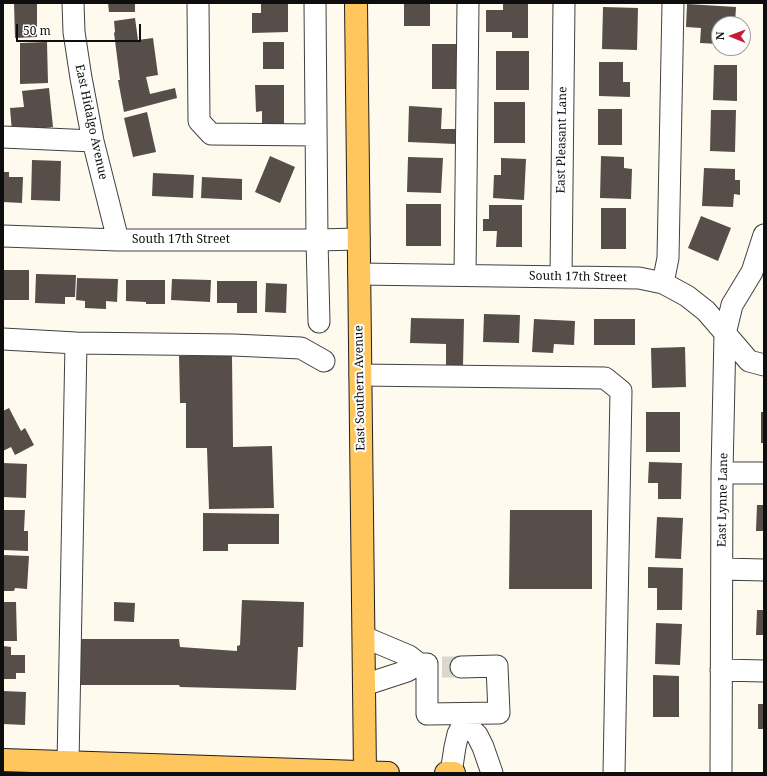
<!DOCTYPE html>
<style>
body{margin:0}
#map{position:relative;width:767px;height:776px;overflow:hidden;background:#fffaee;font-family:"Noto Serif",serif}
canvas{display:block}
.frame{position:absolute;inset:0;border:4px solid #0e0e0e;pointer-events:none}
.north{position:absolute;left:711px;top:16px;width:40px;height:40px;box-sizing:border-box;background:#fff;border:1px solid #9f9f9f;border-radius:50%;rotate:271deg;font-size:11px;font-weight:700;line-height:16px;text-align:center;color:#0e0e0e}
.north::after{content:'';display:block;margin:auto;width:14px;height:18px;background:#c71c37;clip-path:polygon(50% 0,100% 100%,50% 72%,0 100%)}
.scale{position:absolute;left:16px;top:24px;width:125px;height:18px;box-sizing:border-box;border:2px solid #0e0e0e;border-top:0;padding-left:5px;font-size:12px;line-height:14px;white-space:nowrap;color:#0e0e0e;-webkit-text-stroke:3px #fff;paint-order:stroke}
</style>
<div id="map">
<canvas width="767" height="776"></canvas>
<div class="frame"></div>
<div class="north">N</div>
<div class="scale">50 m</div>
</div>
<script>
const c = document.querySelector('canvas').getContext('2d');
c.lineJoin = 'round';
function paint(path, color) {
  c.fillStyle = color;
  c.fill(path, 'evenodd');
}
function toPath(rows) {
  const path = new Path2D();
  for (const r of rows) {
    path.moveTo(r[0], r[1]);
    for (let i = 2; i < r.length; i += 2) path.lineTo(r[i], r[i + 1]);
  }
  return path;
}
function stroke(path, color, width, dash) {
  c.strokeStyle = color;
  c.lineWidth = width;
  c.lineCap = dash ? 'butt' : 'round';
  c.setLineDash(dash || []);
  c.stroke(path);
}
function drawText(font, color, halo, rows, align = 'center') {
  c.font = font + ' "Noto Serif",serif';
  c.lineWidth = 4;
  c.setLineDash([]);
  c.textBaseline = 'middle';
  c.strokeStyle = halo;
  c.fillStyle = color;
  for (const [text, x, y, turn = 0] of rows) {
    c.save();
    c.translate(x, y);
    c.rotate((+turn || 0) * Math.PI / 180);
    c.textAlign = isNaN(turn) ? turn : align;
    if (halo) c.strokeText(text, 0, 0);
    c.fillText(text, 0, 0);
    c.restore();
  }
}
const building = toPath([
 [14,3,37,3,37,37,15,38],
 [108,3,135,3,135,12,109,12],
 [261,3,288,3,288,32,252,33,252,13,261,13],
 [404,3,430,3,430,26,404,26],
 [503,3,528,3,528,38,512,38,512,32,486,32,486,10,503,10],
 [687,4,736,7,735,24,719,24,719,44,700,43,701,28,686,27],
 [603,7,638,8,637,50,602,49],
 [135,18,138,40,153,38,158,75,146,77,150,94,175,88,177,98,124,112,118,80,120,80,114,33,115,32,114,21],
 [47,42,48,83,20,84,20,43],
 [263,42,284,42,284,69,263,69],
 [432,44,459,44,459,89,432,89],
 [496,51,529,51,529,90,496,90],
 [599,62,623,62,623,82,630,82,630,97,599,96],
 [714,65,737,65,737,101,713,100],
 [255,85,284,85,284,126,262,126,262,111,256,112],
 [49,88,53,127,12,132,10,108,24,107,22,91],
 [494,102,525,102,525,143,494,143],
 [409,106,442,108,441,129,457,129,456,144,408,142],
 [598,109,622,109,622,145,598,145],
 [711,110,736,110,735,152,710,151],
 [147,112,156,152,133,157,124,118],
 [270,156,295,167,280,203,255,192],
 [601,156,624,157,624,168,632,169,631,199,600,198],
 [408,157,443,158,441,193,407,192],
 [501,158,526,159,524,200,493,198,494,175,501,175],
 [32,160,61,161,60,201,31,200],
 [704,168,735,169,735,180,740,180,740,195,734,194,733,207,702,206],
 [3,172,9,172,9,177,23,177,22,203,3,202],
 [153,173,194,175,193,198,152,196],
 [202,177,242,179,242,200,201,198],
 [406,204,441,204,441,246,406,246],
 [489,205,522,205,522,247,496,247,497,231,483,231,483,219,489,219],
 [601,208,626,208,626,249,601,249],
 [701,216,731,228,718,261,688,248],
 [3,270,29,270,29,300,3,300],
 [36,274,76,275,75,297,65,297,65,304,35,303],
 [77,278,118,279,117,302,106,301,106,309,85,308,85,301,76,300],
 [172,279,211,280,210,302,171,300],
 [126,280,165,280,165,304,146,304,146,302,126,301],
 [217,281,257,281,257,313,237,313,237,303,217,303],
 [266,283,287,284,286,313,265,312],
 [484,314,520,315,519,343,483,342],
 [411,318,464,319,463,366,446,366,446,344,410,343],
 [534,319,575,321,574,345,554,344,553,353,532,352],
 [594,319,635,319,635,345,594,345],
 [685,347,686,387,652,388,651,348],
 [179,356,232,356,233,447,272,446,274,508,209,509,207,448,186,448,186,403,180,403],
 [9,408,21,431,25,428,34,445,15,455,11,447,3,451,3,411],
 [646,412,680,412,680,452,646,452],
 [761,412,764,412,764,443,761,443],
 [649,462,682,463,681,499,658,499,658,483,648,483],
 [3,463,27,464,26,498,3,497],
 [757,505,764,505,764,531,756,531],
 [3,510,25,510,24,531,28,531,28,551,3,550],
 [510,510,592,510,592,589,509,589],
 [203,513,279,514,279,544,228,544,228,551,203,551],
 [657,517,683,518,681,559,655,558],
 [3,555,29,556,27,589,15,588,14,591,3,591],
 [648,567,683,568,682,610,657,610,657,588,648,588],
 [242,600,304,602,303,647,298,647,296,690,180,687,179,685,75,685,76,639,179,639,180,647,237,651,237,646,240,645],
 [3,602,16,602,17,641,3,641],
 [114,602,135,603,134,622,114,621],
 [757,610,764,610,764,635,756,635],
 [656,623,682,624,680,665,655,664],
 [3,646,11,647,11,655,25,655,25,673,16,673,16,679,3,679],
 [653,675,679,676,679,717,653,717],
 [3,691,26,692,25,725,3,724],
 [758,704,764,704,764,729,758,729]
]);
const minorTunnel = toPath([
 [442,667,461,667]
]);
const minor = toPath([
 [73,3,74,32,81,78,93,141,118,240],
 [198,3,199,121,211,134,316,135],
 [315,3,317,240,319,322],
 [3,137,93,141],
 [3,236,118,240,317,240,359,239],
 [359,274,639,278,663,283,687,296,706,311,749,361,764,365],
 [465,275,468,3],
 [561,277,564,3],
 [663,283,668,258,673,3],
 [3,339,76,343,233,345,301,348,324,361],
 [360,375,605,378,621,391,614,773],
 [722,473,764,473],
 [722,569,764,570],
 [364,637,409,656,419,664],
 [721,670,764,671],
 [364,685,407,671,419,664,427,664,427,714,499,713,497,666,461,667],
 [464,723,477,735,483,747,492,773],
 [68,763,76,343],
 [451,773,455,747,458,734,464,723,464,714],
 [721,773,722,473,725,334,732,305,752,272,764,235]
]);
const major = toPath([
 [356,3,365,773],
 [3,760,388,773],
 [446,773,454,773]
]);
const streetNames = [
 ["East Hidalgo Avenue",91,122,78],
 ["East Pleasant Lane",562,140,-89],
 ["South 17th Street",181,240],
 ["South 17th Street",578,277,1],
 ["East Southern Avenue",360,388,-91],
 ["East Lynne Lane",723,500,-89]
];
paint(building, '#574d49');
stroke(minorTunnel, '#dbd7cc', 21, [21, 10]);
stroke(minor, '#414141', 23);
stroke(major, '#1f1f1f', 24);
stroke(minor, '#fff', 21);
stroke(major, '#ffc65e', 22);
drawText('12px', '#0e0e0e', '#fff', streetNames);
</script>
